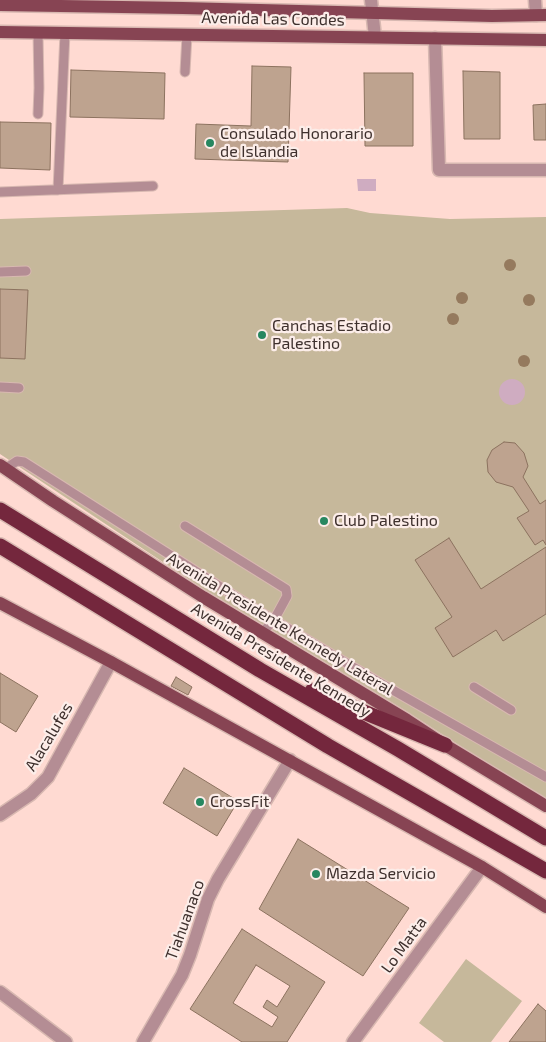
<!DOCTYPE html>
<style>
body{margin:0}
canvas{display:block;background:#ffdad2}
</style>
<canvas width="546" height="1042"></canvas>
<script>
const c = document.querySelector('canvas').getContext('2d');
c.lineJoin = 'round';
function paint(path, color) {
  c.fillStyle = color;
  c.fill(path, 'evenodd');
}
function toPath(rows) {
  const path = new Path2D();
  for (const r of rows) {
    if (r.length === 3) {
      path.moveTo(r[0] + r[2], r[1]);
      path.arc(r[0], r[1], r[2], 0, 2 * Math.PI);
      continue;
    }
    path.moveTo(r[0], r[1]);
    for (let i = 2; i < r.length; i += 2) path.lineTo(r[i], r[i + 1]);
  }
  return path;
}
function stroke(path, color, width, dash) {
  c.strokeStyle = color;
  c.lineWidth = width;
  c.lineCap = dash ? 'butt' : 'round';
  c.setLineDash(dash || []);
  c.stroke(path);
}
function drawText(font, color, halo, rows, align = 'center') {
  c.font = font + ' "Exo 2",sans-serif';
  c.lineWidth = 4.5;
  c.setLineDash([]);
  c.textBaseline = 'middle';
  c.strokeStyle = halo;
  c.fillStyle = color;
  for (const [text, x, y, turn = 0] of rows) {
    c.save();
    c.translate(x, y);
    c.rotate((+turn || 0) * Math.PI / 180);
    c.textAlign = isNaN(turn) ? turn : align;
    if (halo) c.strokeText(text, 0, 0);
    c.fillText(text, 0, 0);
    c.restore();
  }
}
const green = toPath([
 [347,208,370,213,450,219,546,217,546,801,406,711,202,588,0,454,0,219],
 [466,959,522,1001,491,1042,444,1042,419,1023]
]);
const water = toPath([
 [357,179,376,179,376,191,358,191],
 [512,392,13]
]);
const building = toPath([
 [252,66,291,67,288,162,195,159,196,124,251,126,252,66],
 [71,70,165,73,164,119,70,117,71,70],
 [463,71,500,72,500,139,464,139,463,71],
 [364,73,413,73,413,146,365,146,364,73],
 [546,104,546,140,534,140,533,105,546,104],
 [0,122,51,123,50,170,0,168,0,122],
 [0,289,28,290,25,359,0,358,0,289],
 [504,442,515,443,524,453,528,466,523,477,540,504,546,500,546,545,543,540,535,545,517,518,529,511,513,487,496,482,488,472,487,460,492,450,504,442],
 [449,538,481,589,546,547,546,614,503,641,496,630,453,657,435,628,452,617,415,560,449,538],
 [0,673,38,696,16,732,0,722,0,673],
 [176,677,192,687,188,695,171,686,176,677],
 [184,768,238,801,217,836,163,803,184,768],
 [298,839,409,908,363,976,259,909,298,839],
 [242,929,325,982,287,1042,242,1042,190,1009,242,929],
 [256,965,290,986,277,1007,267,1000,263,1007,278,1017,272,1027,233,1003,256,965],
 [538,1004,546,1011,546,1042,509,1042,538,1004]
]);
const service = toPath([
 [38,33,39,88,38,114],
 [185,72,187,35],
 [58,190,65,33],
 [0,192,153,186],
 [0,272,26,271],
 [0,387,19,388],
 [5,469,17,461,24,462,252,607,375,680,546,777],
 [185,526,286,589,287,596,274,620,262,633],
 [474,687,511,710]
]);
const minor = toPath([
 [371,0,375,37],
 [535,0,536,15],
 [435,38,439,170,546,170],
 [0,815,31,794,48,777,111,662],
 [0,992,66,1042],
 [143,1042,182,975,190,955,208,899,218,879,290,760],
 [353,1042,482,867]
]);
const primary = toPath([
 [0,5,183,8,492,16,546,15],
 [0,32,546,40],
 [0,465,53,501,203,597,407,720,445,745,546,806],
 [0,603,111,662,482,867,546,907]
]);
const motorway = toPath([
 [0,510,260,670,398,749,546,838],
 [0,546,328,746,546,871],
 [312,691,445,745]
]);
const trees = [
 [510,265],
 [462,298],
 [529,300],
 [453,319],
 [524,361]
];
const markers = [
 [210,143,5,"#278760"],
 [262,335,5,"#278760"],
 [324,521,5,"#278760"],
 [200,802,5,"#278760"],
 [316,874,5,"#278760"]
];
const streetNames = [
 ["Avenida Las Condes",273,19,1],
 ["Avenida Presidente Kennedy Lateral",280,624,31],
 ["Avenida Presidente Kennedy",281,660,31],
 ["Alacalufes",49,737,-59],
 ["Tiahuanaco",185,920,-70],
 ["Lo Matta",404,945,-54]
];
const poiNames = [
 ["Consulado Honorario",220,134],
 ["de Islandia",220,152],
 ["Canchas Estadio",272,326],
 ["Palestino",272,344],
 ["Club Palestino",334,521],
 ["CrossFit",210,802],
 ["Mazda Servicio",326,874]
];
paint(green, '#c6b89b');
paint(water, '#cfacc1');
paint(building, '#bea38f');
stroke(building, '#8c725f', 1);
stroke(service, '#d8b8b1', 11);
stroke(minor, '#d8b8b1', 15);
stroke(primary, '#d8b8b1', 15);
stroke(motorway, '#d8b8b1', 18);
stroke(service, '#b48d94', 9);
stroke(minor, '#b48d94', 12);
stroke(primary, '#874453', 12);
stroke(motorway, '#74273d', 15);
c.fillStyle = '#957a5e';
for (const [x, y] of trees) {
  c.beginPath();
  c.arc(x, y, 6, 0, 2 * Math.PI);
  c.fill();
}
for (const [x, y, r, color] of markers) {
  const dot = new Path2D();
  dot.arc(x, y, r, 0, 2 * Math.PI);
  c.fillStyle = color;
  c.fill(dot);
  stroke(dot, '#fcede9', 2);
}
drawText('16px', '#3e302d', '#fcede9', streetNames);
drawText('16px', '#3e302d', '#fcede9', poiNames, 'left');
</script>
